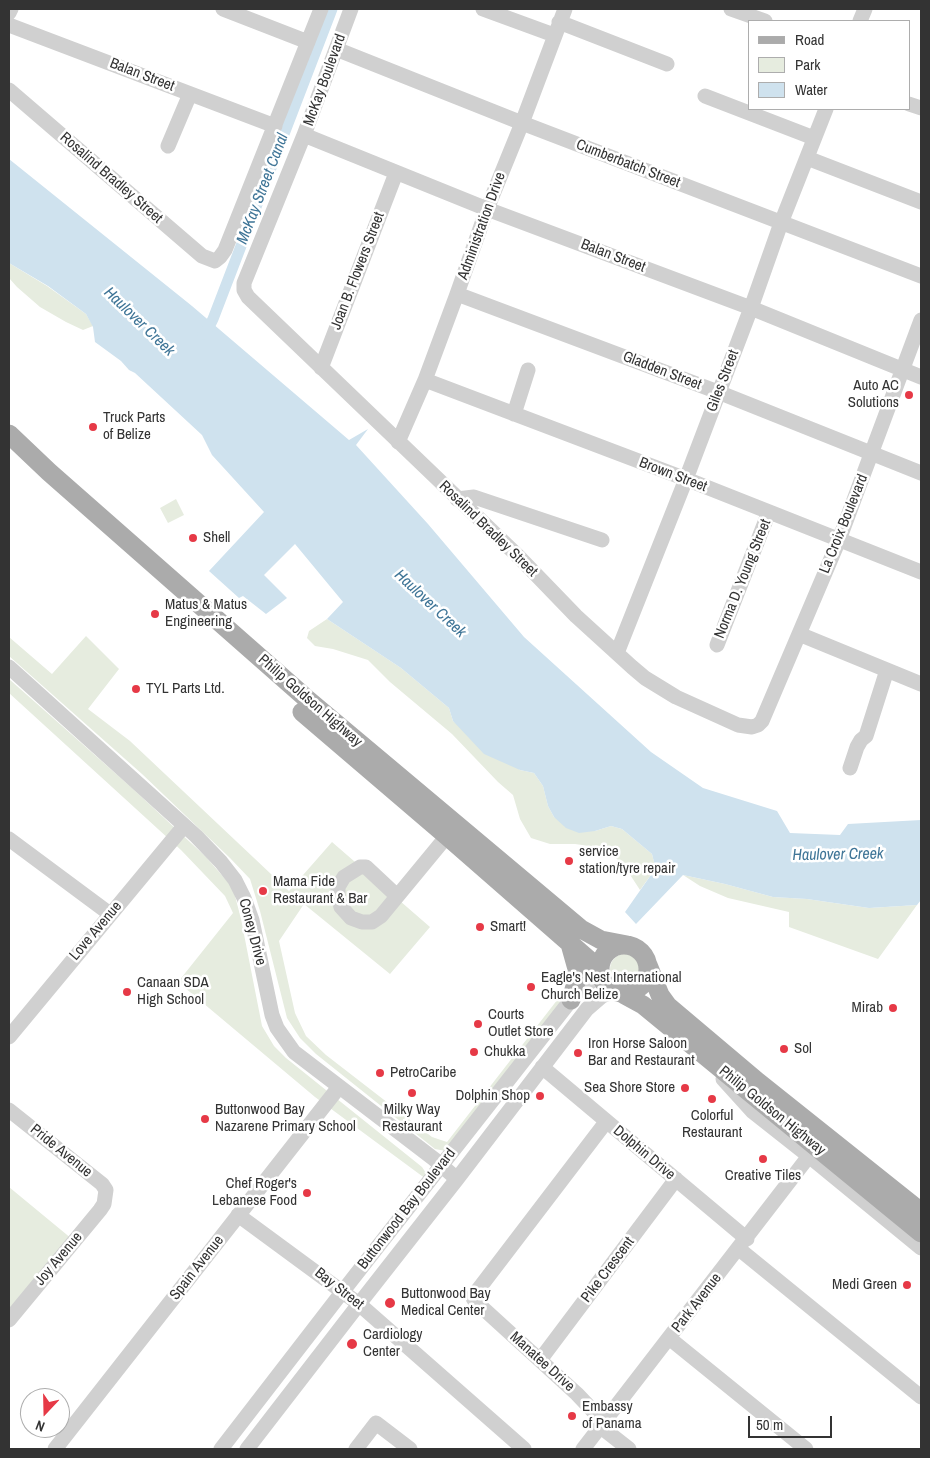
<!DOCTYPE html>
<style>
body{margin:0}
#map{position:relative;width:930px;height:1458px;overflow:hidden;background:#fff;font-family:"Archivo Narrow",sans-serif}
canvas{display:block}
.frame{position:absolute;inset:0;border:10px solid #333;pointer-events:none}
.legend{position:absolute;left:748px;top:20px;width:162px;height:90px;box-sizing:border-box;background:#fff;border:1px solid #adadad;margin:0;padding:6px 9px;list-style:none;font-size:15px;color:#333}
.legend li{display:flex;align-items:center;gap:10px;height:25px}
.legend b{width:25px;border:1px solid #adadad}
.north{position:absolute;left:20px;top:1388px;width:50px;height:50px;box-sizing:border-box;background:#fff;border:1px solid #adadad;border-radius:50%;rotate:201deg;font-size:14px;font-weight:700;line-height:20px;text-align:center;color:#333}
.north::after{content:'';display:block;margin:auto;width:18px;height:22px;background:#e63946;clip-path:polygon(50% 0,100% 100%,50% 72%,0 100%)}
.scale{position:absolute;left:748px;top:1416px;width:84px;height:22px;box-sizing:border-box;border:2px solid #333;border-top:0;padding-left:6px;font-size:15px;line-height:18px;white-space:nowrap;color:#333;-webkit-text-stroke:4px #fff;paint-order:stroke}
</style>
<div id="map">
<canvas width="930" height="1458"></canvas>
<div class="frame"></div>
<ul class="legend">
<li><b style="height:6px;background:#ababab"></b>Road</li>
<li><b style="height:14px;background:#e6ecdf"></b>Park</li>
<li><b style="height:14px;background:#cfe2ee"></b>Water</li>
</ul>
<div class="north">N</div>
<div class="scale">50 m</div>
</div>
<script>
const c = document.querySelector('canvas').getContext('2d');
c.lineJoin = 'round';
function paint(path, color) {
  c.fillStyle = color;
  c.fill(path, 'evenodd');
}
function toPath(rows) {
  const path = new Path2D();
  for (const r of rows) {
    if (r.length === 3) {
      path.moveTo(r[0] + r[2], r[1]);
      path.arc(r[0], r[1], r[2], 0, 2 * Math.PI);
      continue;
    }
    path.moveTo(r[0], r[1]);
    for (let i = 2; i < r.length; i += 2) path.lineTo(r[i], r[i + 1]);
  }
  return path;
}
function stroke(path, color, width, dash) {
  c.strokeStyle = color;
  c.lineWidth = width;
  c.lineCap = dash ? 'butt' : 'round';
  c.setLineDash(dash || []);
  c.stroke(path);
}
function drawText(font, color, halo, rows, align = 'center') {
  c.font = font + ' "Archivo Narrow",sans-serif';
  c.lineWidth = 5;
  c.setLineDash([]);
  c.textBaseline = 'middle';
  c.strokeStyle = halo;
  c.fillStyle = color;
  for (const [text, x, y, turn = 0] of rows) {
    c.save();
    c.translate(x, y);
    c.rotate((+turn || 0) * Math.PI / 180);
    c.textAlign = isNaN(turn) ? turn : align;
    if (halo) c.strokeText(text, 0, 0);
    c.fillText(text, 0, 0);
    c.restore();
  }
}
const green = toPath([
 [9,263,47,286,86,314,93,326,83,330,66,322,40,307,17,287,9,278],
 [176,499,184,515,168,523,160,508],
 [327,619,401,668,449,708,453,721,520,770,534,773,543,786,548,806,554,817,595,831,611,826,622,829,652,854,654,862,653,872,640,890,625,867,612,854,596,847,575,844,550,844,531,838,520,819,513,795,498,782,452,734,390,682,368,660,333,649,315,646,307,638,309,631],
 [86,636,119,669,88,709,130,741,289,891,332,842,430,927,390,974,304,904,279,941,295,1013,306,1036,326,1055,432,1137,447,1142,575,977,570,990,446,1151,435,1149,316,1054,300,1038,287,1018,260,911,250,879,230,858,142,774,9,656,9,637,52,674],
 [9,679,132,788,206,857,233,888,241,919,262,1026,274,1046,286,1058,422,1167,428,1176,426,1179,315,1097,178,982,233,913,225,896,181,850,9,693],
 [683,875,725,884,773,897,807,899,869,908,917,905,878,959,789,927,789,912,728,898,700,886],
 [625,969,15],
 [9,1187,72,1239,9,1314]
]);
const water = toPath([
 [9,159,192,306,349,440,368,429,356,445,428,524,524,637,651,752,703,788,777,811,790,833,840,835,848,824,921,820,921,900,917,905,869,908,807,899,773,897,725,884,683,875,636,924,625,912,653,872,654,862,652,854,622,829,611,826,595,831,579,833,566,828,554,817,548,806,543,786,534,773,520,770,484,754,453,721,449,708,401,668,327,619,343,602,295,544,264,575,287,598,266,614,243,596,239,598,209,571,264,512,212,455,202,435,135,373,129,370,121,361,95,342,93,327,86,314,48,286,9,263]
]);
const canal = toPath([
 [203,334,208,329,213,319,332,9]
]);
const minor = toPath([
 [223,9,308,42],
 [351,9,304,135,244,283,244,290,248,297,519,557,576,616,632,667,645,678,676,697,738,725,752,727,758,725,762,721,839,540,921,320],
 [483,9,554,35],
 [731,9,765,21],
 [9,13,11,9],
 [860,21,865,9],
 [559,22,667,64],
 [9,25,275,126],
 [336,49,522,123,921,276],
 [9,90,202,256,215,261,220,257,225,250,321,9],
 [705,96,814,138],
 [909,104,921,108],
 [304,135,487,209,751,308,921,377],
 [168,146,190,94],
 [807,158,921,202],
 [457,294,718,392,921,473],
 [321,368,396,173],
 [425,380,686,479,921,572],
 [514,414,528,370],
 [398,442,425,380,457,294,487,209,522,123,565,9],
 [457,499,474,497,602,540],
 [799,634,921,684],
 [717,645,769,512],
 [617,653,686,479,751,308,781,223,826,109],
 [9,667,196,836,221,862,235,880,244,898,252,920,272,1015,277,1028,294,1052,434,1159,457,1179],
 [850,768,857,747,861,740,866,736,887,670],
 [9,839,110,914],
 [397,896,366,867,360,867,344,877,338,887,338,896,341,907,351,918,362,922,372,922,381,916,447,836],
 [9,1037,184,826],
 [542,1067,747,1239],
 [723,1079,752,1111,809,1156,921,1248],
 [9,1110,102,1184,106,1190,104,1204,100,1210,9,1320],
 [606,1122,474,1295,473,1298,475,1301,577,1394,596,1414,601,1427,629,1449],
 [238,1215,359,1304,524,1449],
 [739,1249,921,1397],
 [669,1338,806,1449],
 [540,1360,676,1179],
 [55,1449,339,1087],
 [221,1449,343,1291,571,1000,580,989,600,975],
 [247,1449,359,1304,457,1179,587,1009,602,996,614,991],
 [356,1449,376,1423,410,1449],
 [583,1449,809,1156]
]);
const major = toPath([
 [9,434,49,472,307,699,581,929,601,940,627,945],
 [302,712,447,836,589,960,599,971],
 [570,944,577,969,577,979,571,1000],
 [624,969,24],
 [648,965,660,995,668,1006,758,1082,921,1212],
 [621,993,643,1005,921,1233]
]);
const markers = [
 [909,395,5,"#e63946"],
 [93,427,5,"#e63946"],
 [193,538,5,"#e63946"],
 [155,614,5,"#e63946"],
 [136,689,5,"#e63946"],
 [569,861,5,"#e63946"],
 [263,891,5,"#e63946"],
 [480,927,5,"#e63946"],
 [531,987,5,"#e63946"],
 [127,992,5,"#e63946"],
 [893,1008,5,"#e63946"],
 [478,1024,5,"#e63946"],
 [784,1049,5,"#e63946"],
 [474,1052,5,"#e63946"],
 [578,1053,5,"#e63946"],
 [380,1073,5,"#e63946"],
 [685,1088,5,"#e63946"],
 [412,1093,5,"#e63946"],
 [540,1096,5,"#e63946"],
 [712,1099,5,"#e63946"],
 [205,1119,5,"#e63946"],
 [763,1159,5,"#e63946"],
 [307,1193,5,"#e63946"],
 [907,1285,5,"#e63946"],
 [390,1303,6,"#e63946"],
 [352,1344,6,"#e63946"],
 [572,1416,5,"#e63946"]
];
const streetNames = [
 ["Balan Street",142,75,21],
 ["McKay Boulevard",325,80,-70],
 ["Cumberbatch Street",628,164,21],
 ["Rosalind Bradley Street",111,178,41],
 ["Administration Drive",482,226,-70],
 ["Balan Street",613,256,21],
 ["Joan B. Flowers Street",358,271,-69],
 ["Gladden Street",662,371,21],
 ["Giles Street",723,381,-69],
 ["Brown Street",673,475,21],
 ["La Croix Boulevard",844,524,-68],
 ["Rosalind Bradley Street",488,529,44],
 ["Norma D. Young Street",743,579,-68],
 ["Philip Goldson Highway",310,701,41],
 ["Love Avenue",96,931,-50],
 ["Coney Drive",252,932,75],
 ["Philip Goldson Highway",772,1111,39],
 ["Pride Avenue",61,1151,39],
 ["Dolphin Drive",644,1153,40],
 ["Buttonwood Bay Boulevard",407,1209,-52],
 ["Joy Avenue",59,1259,-50],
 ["Spain Avenue",197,1268,-52],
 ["Pike Crescent",608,1270,-53],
 ["Bay Street",339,1289,38],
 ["Park Avenue",697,1303,-52],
 ["Manatee Drive",542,1362,42]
];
const poiNames = [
 ["Auto AC",899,386,"right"],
 ["Solutions",899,403,"right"],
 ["Truck Parts",103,418],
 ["of Belize",103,435],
 ["Shell",203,538],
 ["Matus & Matus",165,605],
 ["Engineering",165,622],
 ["TYL Parts Ltd.",146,689],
 ["service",579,852],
 ["station/tyre repair",579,869],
 ["Mama Fide",273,882],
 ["Restaurant & Bar",273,899],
 ["Smart!",490,927],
 ["Eagle's Nest International",541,978],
 ["Church Belize",541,995],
 ["Canaan SDA",137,983],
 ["High School",137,1000],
 ["Mirab",883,1008,"right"],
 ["Courts",488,1015],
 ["Outlet Store",488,1032],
 ["Iron Horse Saloon",588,1044],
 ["Bar and Restaurant",588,1061],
 ["Sol",794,1049],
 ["Chukka",484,1052],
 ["PetroCaribe",390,1073],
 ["Sea Shore Store",675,1088,"right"],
 ["Dolphin Shop",530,1096,"right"],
 ["Buttonwood Bay",215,1110],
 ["Nazarene Primary School",215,1127],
 ["Milky Way",412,1110,"center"],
 ["Restaurant",412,1127,"center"],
 ["Colorful",712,1116,"center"],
 ["Restaurant",712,1133,"center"],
 ["Creative Tiles",763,1176,"center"],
 ["Chef Roger's",297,1184,"right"],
 ["Lebanese Food",297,1201,"right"],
 ["Medi Green",897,1285,"right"],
 ["Buttonwood Bay",401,1294],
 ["Medical Center",401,1311],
 ["Cardiology",363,1335],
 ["Center",363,1352],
 ["Embassy",582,1407],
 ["of Panama",582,1424]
];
const waterNames = [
 ["McKay Street Canal",263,189,-69],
 ["Haulover Creek",139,322,44],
 ["Haulover Creek",430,604,43],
 ["Haulover Creek",838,855,-1]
];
paint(green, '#e6ecdf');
paint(water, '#cfe2ee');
stroke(canal, '#cfe2ee', 11);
stroke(minor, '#d0d0d0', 15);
stroke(major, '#ababab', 19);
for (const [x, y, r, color] of markers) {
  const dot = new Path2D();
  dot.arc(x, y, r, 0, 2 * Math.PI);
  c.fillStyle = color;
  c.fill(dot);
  stroke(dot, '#fff', 2);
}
drawText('15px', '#333', '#fff', streetNames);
drawText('15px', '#333', '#fff', poiNames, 'left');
drawText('italic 16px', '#3f7597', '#fff', waterNames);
</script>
